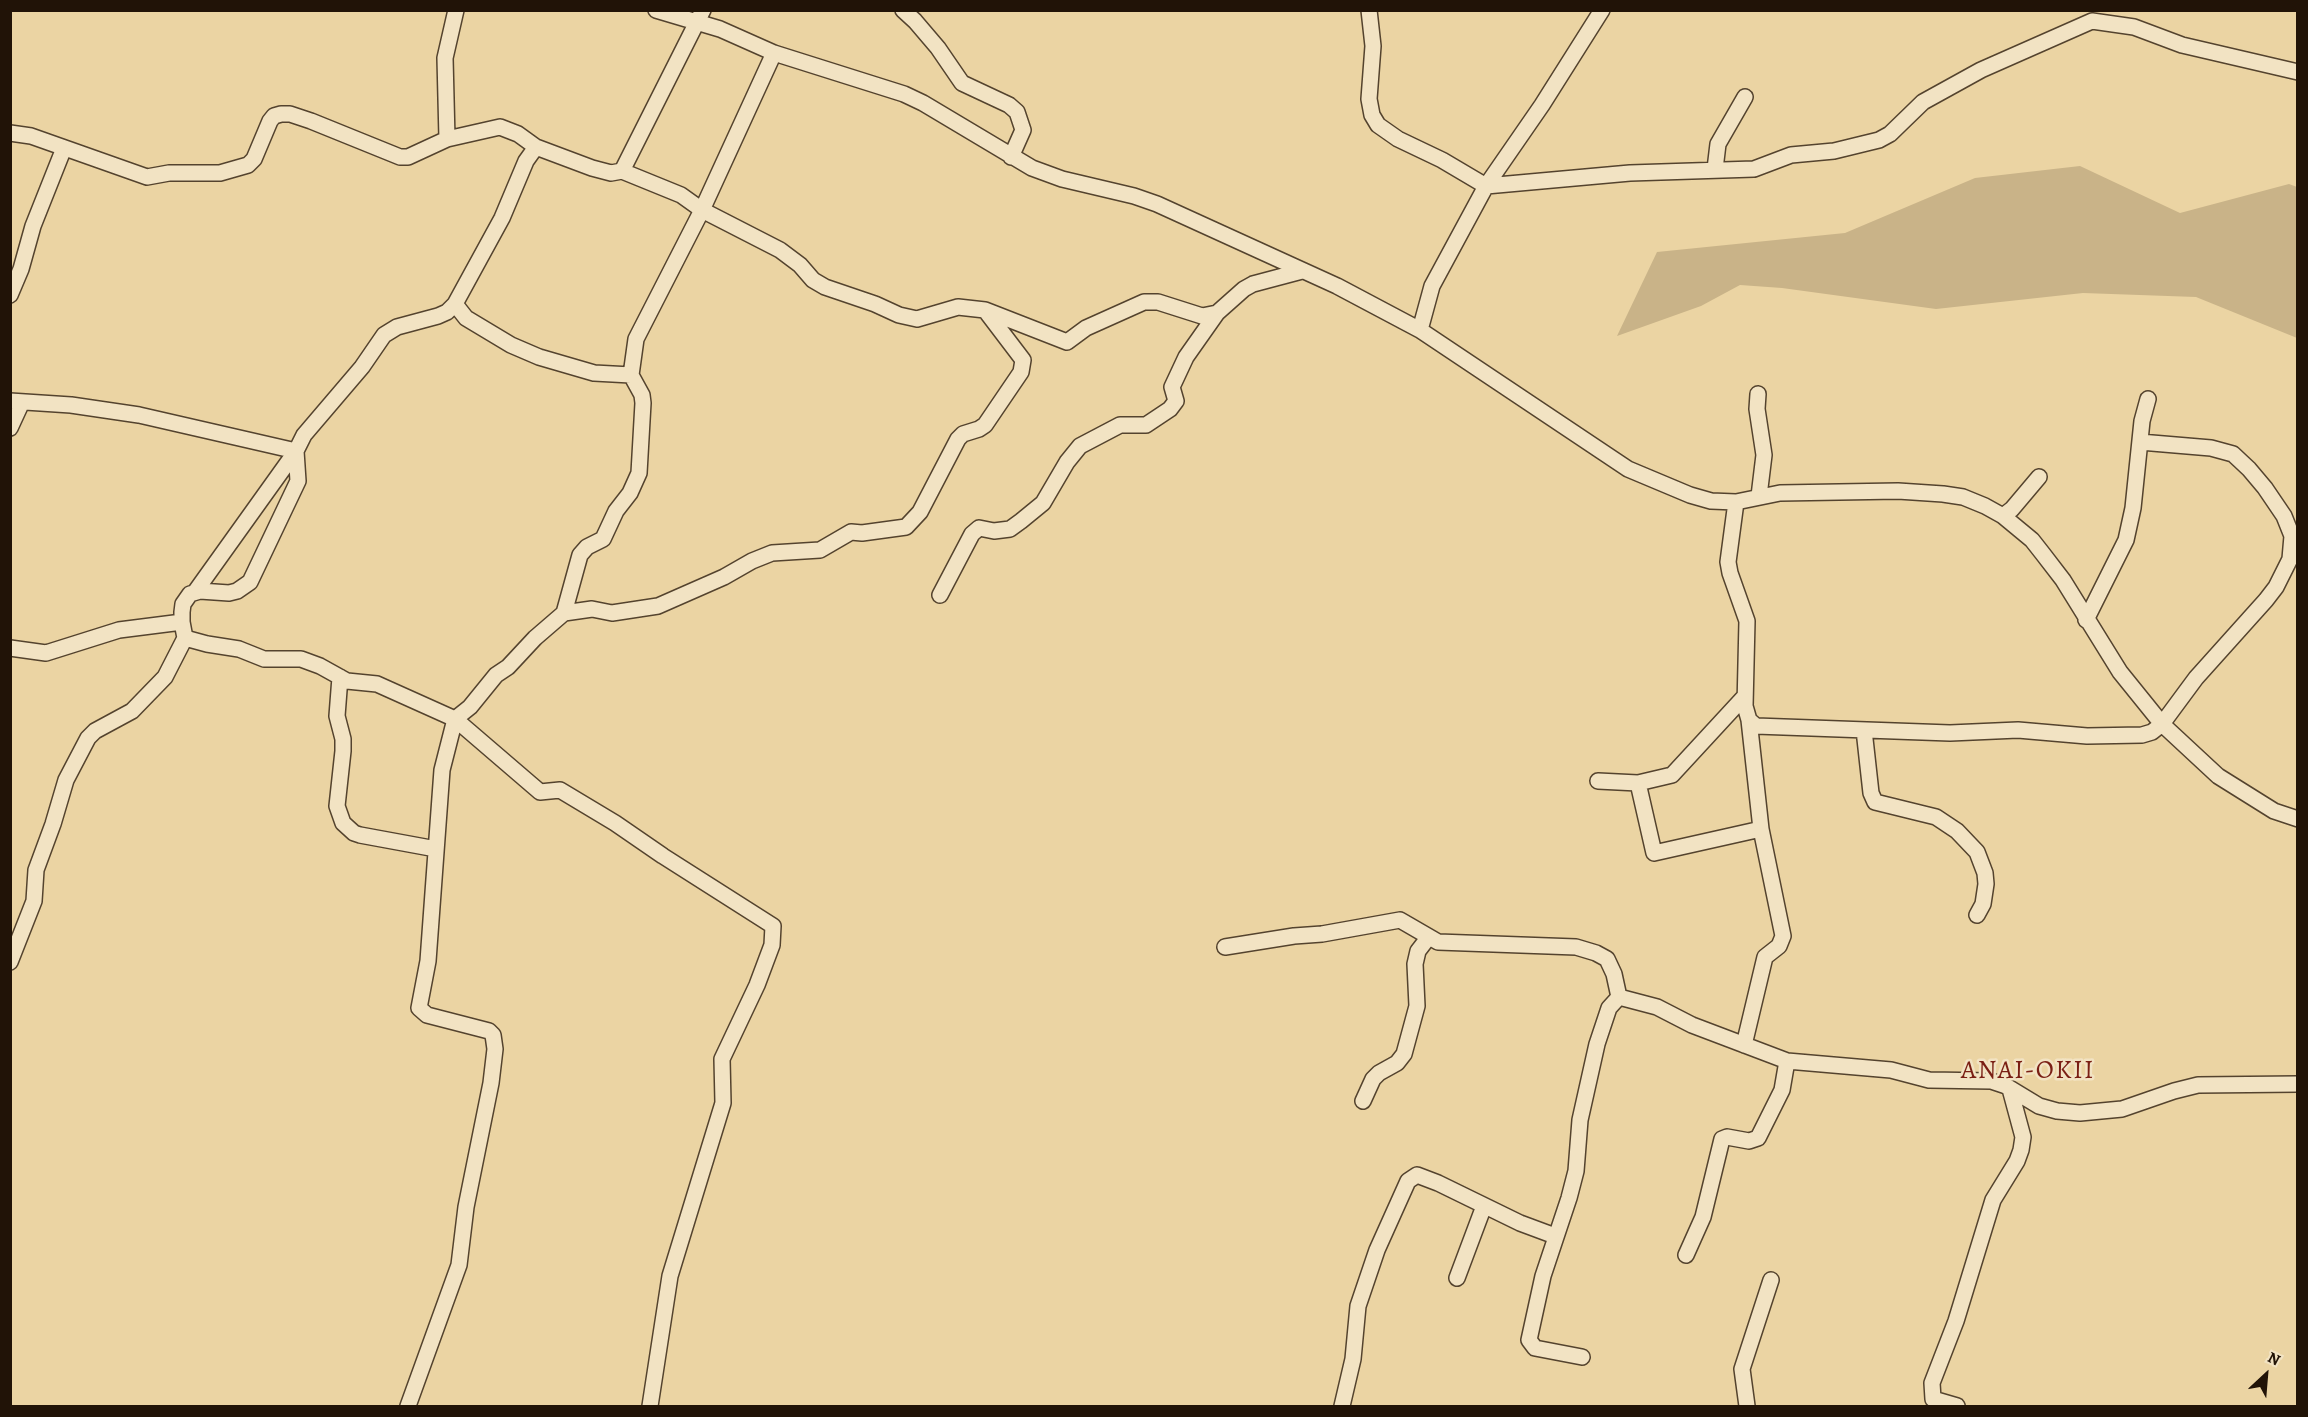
<!DOCTYPE html>
<style>
body{margin:0}
#map{position:relative;width:2308px;height:1417px;overflow:hidden;background:#ebd4a3;font-family:Alegreya,serif}
canvas{display:block}
.frame{position:absolute;inset:0;border:12px solid #211307;pointer-events:none}
.north{position:absolute;left:2236px;top:1345px;width:60px;height:60px;-webkit-text-stroke:4px #f2e3c3;paint-order:stroke;rotate:26deg;font-size:16px;font-weight:700;line-height:24px;text-align:center;color:#211307}
.north::after{content:'';display:block;margin:auto;width:21px;height:27px;background:#211307;clip-path:polygon(50% 0,100% 100%,50% 72%,0 100%)}
</style>
<div id="map">
<canvas width="2308" height="1417"></canvas>
<div class="frame"></div>
<div class="north">N</div>
</div>
<script>
const c = document.querySelector('canvas').getContext('2d');
c.lineJoin = 'round';
function paint(path, color) {
  c.fillStyle = color;
  c.fill(path, 'evenodd');
}
function toPath(rows) {
  const path = new Path2D();
  for (const r of rows) {
    path.moveTo(r[0], r[1]);
    for (let i = 2; i < r.length; i += 2) path.lineTo(r[i], r[i + 1]);
  }
  return path;
}
function stroke(path, color, width, dash) {
  c.strokeStyle = color;
  c.lineWidth = width;
  c.lineCap = dash ? 'butt' : 'round';
  c.setLineDash(dash || []);
  c.stroke(path);
}
function drawText(font, color, halo, rows, align = 'center') {
  c.font = font + ' Alegreya,serif';
  c.lineWidth = 5;
  c.setLineDash([]);
  c.textBaseline = 'middle';
  c.strokeStyle = halo;
  c.fillStyle = color;
  for (const [text, x, y, turn = 0] of rows) {
    c.save();
    c.translate(x, y);
    c.rotate((+turn || 0) * Math.PI / 180);
    c.textAlign = isNaN(turn) ? turn : align;
    if (halo) c.strokeText(text, 0, 0);
    c.fillText(text, 0, 0);
    c.restore();
  }
}
const green = toPath([
 [2080,166,2180,213,2289,184,2297,187,2297,338,2196,297,2083,293,1936,309,1782,288,1740,285,1701,306,1617,336,1657,252,1845,233,1975,178]
]);
const minor = toPath([
 [656,10,720,29,774,53,904,94,923,103,1032,168,1062,179,1134,196,1157,204,1337,286,1420,330,1628,469,1690,495,1711,501,1736,502,1780,493,1898,491,1943,494,1963,497,1985,506,2003,516,2032,540,2043,554,2063,580,2120,672,2162,724,2218,776,2274,811,2298,819],
 [903,10,915,21,938,48,962,83,1009,105,1017,112,1023,130,1011,157],
 [1369,10,1373,46,1369,99,1372,115,1378,125,1398,139,1442,160,1486,186,1630,173,1754,169,1791,155,1834,151,1879,140,1890,134,1923,102,1981,70,2092,21,2134,27,2182,45,2298,72],
 [10,133,31,136,147,177,169,173,220,173,248,165,254,159,270,121,274,116,281,114,290,114,311,121,400,157,408,157,447,139,500,127,518,134,536,147],
 [447,139,445,58,456,10],
 [1715,169,1718,144,1745,97],
 [622,171,681,195,702,210,780,250,800,265,813,280,825,287,875,304,899,315,917,319,958,307,985,310,1067,342,1086,328,1144,302,1158,302,1202,316,1217,313,1244,289,1253,284,1302,271],
 [10,295,21,269,33,226,64,148],
 [455,304,466,318,511,345,539,357,594,373,631,375],
 [1420,330,1432,286,1486,186,1542,105,1602,10],
 [1758,394,1757,409,1764,455,1759,496],
 [10,401,71,405,139,415,296,451],
 [10,428,22,402],
 [1736,502,1728,562,1730,573,1747,621,1745,706,1749,720,1756,726,1950,733,2018,730,2087,736,2142,735,2152,732,2162,724,2196,678,2266,600,2276,587,2290,559,2292,536,2284,516,2265,488,2249,469,2233,454,2211,448,2140,442],
 [2003,516,2012,509,2039,477],
 [195,592,296,451,304,435,362,367,384,335,397,327,438,316,447,312,455,304,502,218,526,161,536,147,592,168,611,173,622,171,703,10],
 [940,595,972,534,979,528,994,531,1010,529,1021,521,1043,503,1067,462,1080,446,1120,425,1146,425,1170,409,1176,401,1172,387,1186,357,1217,313],
 [564,613,580,555,587,547,603,539,616,511,630,493,639,473,643,403,642,395,631,375,636,339,702,210,774,53],
 [2086,620,2126,540,2133,508,2142,421,2148,399],
 [185,638,207,644,239,649,264,659,301,659,320,666,347,681,377,684,455,719,540,792,560,790,615,823,663,856,773,926,772,945,757,985,722,1059,723,1103,670,1276,650,1406],
 [10,648,46,653,119,630,182,622],
 [340,677,337,716,343,739,343,751,337,806,343,823,354,833,360,835,436,849],
 [1864,730,1871,793,1875,802,1936,817,1957,831,1977,852,1985,873,1986,884,1983,904,1977,915],
 [1598,781,1638,783,1672,775,1744,697],
 [1638,783,1654,853,1761,829],
 [1225,947,1294,936,1322,934,1400,920,1438,942,1576,947,1596,953,1607,959,1614,974,1619,997],
 [10,962,34,901,36,870,53,824,66,780,88,738,95,731,132,711,165,677,185,638,182,622,182,612,183,604,190,594,200,591,229,593,237,591,250,582,298,481,296,451],
 [1619,997,1657,1007,1692,1025,1787,1061,1891,1070,1929,1080,1991,1081,2006,1086,2039,1106,2057,1111,2080,1113,2122,1109,2174,1091,2198,1085,2298,1084],
 [1744,1045,1765,957,1779,946,1783,936,1761,829,1749,720],
 [1363,1101,1373,1079,1379,1073,1397,1063,1404,1054,1417,1006,1415,964,1418,951,1428,938],
 [1686,1255,1703,1217,1722,1139,1727,1137,1749,1141,1758,1138,1782,1090,1787,1061],
 [1457,1278,1484,1206],
 [1582,1357,1535,1348,1529,1340,1543,1276,1569,1198,1576,1171,1580,1120,1597,1044,1609,1008,1619,997],
 [408,1406,459,1265,466,1207,491,1083,495,1049,493,1035,489,1031,427,1015,419,1008,428,961,442,770,455,719,470,707,496,675,508,667,535,638,564,613,592,609,612,613,658,606,724,577,752,561,772,553,820,550,851,532,862,533,906,527,920,512,958,439,963,434,979,429,985,425,1021,372,1023,360,985,310],
 [1342,1406,1353,1359,1358,1306,1377,1250,1408,1181,1417,1175,1438,1183,1520,1223,1555,1236],
 [1747,1406,1742,1369,1771,1280],
 [1957,1406,1933,1399,1932,1383,1956,1321,1993,1200,2017,1161,2021,1150,2023,1137,2010,1089]
]);
const quarterNames = [
 ["ANAI-OKII",2028,1072]
];
paint(green, '#c9b388');
stroke(minor, '#54432e', 18);
stroke(minor, '#f2e3c3', 15);
c.letterSpacing = '1.5px';
drawText('26px', '#7a1f14', '#f2e3c3', quarterNames);
c.letterSpacing = '0px';
</script>
